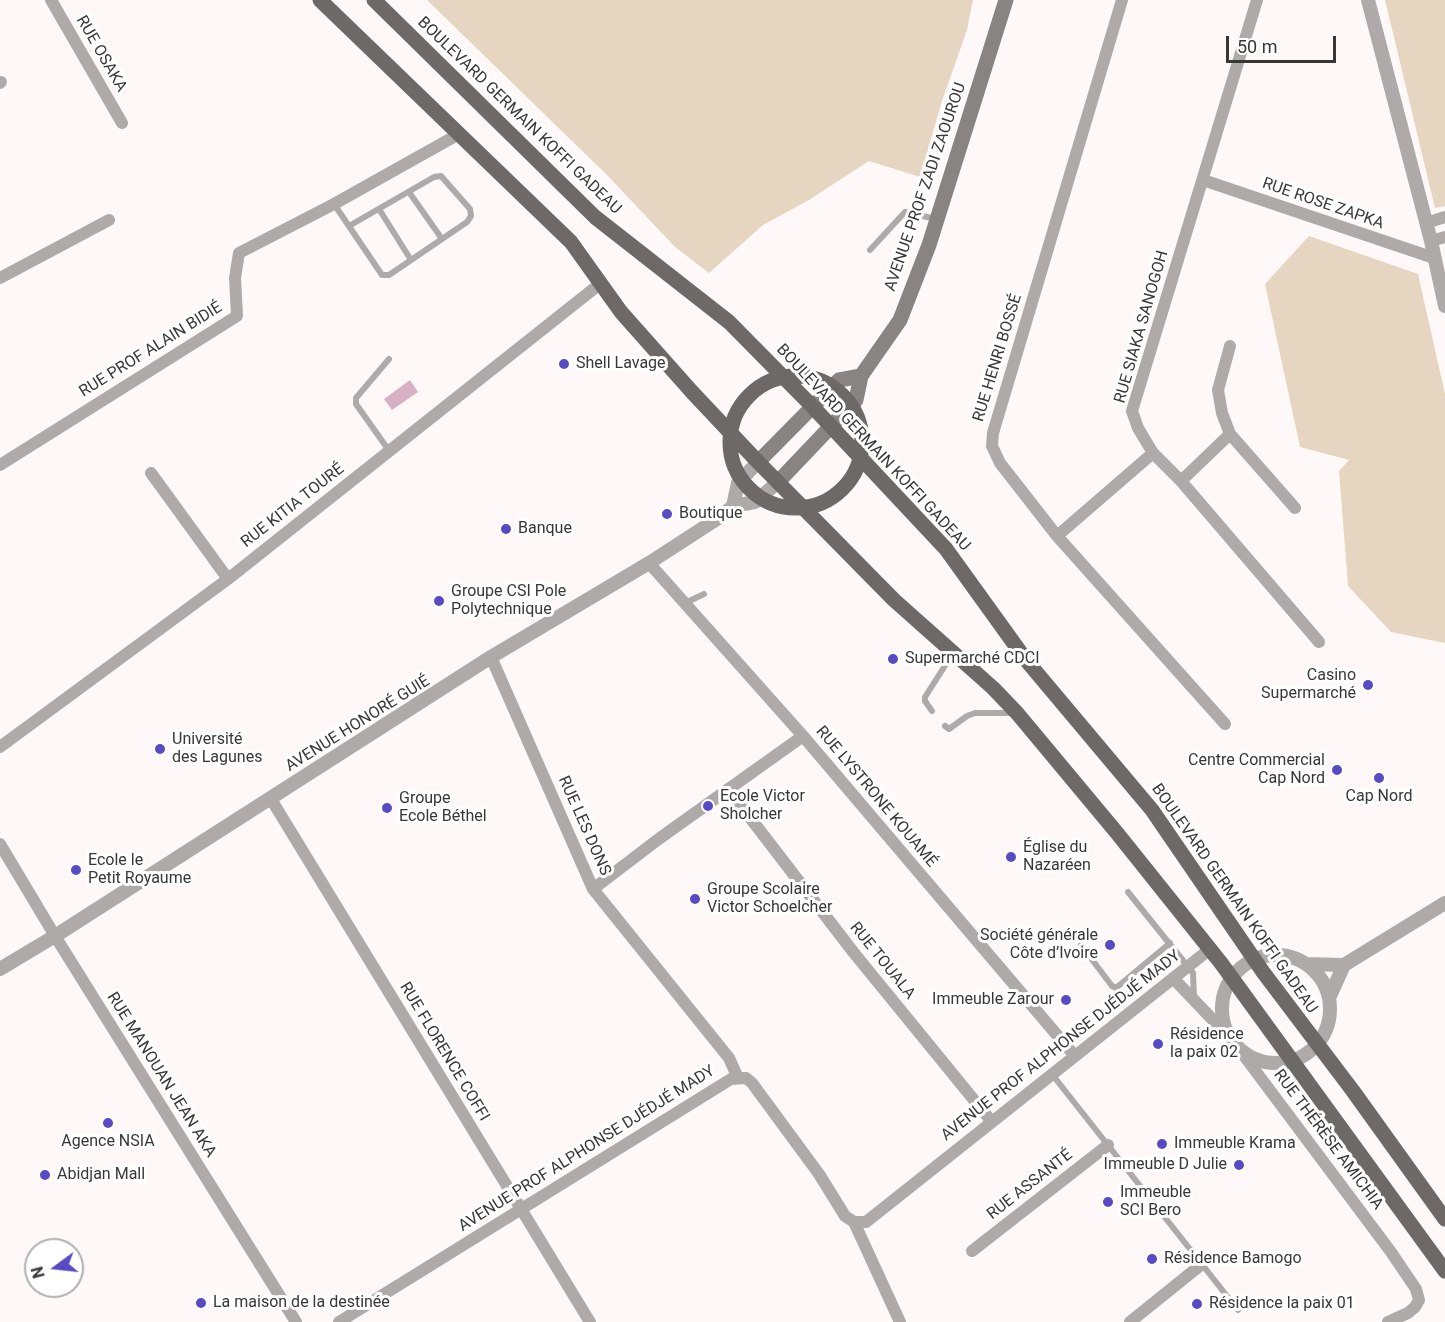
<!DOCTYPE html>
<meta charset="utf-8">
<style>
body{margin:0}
#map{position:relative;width:1445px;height:1322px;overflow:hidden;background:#fef9f8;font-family:Roboto,sans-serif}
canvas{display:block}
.north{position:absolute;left:24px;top:1238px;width:60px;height:60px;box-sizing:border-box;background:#fff;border:2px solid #b0afaf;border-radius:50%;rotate:255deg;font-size:16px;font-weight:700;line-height:24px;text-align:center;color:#393636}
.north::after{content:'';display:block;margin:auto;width:21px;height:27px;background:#574ac2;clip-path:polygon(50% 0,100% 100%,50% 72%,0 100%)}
.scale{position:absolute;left:1226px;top:36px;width:110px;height:27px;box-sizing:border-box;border:3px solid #393636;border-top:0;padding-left:8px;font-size:18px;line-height:21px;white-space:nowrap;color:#393636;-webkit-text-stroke:4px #fff;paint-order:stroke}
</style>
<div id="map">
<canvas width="1445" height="1322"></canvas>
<div class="north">N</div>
<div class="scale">50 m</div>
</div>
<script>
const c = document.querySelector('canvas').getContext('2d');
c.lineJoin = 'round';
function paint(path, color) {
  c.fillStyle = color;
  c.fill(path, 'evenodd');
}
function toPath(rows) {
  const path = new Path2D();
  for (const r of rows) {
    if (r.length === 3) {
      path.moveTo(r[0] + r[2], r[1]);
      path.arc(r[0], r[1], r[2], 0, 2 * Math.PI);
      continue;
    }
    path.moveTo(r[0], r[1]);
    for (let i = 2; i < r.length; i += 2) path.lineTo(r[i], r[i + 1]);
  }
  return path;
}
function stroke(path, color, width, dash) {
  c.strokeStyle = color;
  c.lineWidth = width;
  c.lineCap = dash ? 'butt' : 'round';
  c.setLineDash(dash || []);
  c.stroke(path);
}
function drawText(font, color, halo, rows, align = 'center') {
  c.font = font + ' Roboto,sans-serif';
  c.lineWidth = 6;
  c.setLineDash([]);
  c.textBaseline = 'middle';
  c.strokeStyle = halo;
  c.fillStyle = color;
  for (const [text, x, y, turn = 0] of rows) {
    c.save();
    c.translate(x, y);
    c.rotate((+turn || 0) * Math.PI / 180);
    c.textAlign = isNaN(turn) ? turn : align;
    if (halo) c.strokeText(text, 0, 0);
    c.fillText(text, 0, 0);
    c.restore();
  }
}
const green = toPath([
 [427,0,973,0,967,30,942,101,920,177,869,161,809,200,763,225,709,273,675,247,608,176],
 [1385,0,1445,0,1445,206,1435,208],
 [1309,236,1418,274,1445,394,1445,643,1391,632,1348,586,1339,471,1349,460,1300,447,1265,284]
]);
const water = toPath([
 [410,380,418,392,392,410,384,399]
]);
const service = toPath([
 [409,192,442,239],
 [334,204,380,272,382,275,389,275,467,222,471,216,470,209,441,176,434,177,349,226],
 [379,209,411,260],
 [870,250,905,212,936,219],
 [389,359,356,398,356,404,390,452],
 [685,603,704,594],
 [932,711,925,701,925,697,948,661,948,650],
 [945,726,949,729,967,716,975,713,1013,713],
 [1128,892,1193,973,1194,997],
 [1081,945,1112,986,1116,988,1170,943],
 [1051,1073,1238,1310]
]);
const minor = toPath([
 [51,0,122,123],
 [1122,0,993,433,992,446,1000,463,1057,536,1225,724],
 [1257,0,1132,411,1138,428,1153,453,1181,481,1319,642],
 [0,83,1,82],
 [1203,180,1434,258],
 [1426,223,1445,217],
 [1431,241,1445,237],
 [0,278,109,220],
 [1230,346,1218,390,1222,413,1230,434],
 [0,465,237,316,235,278,239,253,334,204,459,134],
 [151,473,228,579],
 [1181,481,1230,434,1295,508],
 [1057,536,1153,453],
 [649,563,803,736,1074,1055],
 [491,657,593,889,729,1058,738,1078],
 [0,747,228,579,601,283],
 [728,789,854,953,992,1122],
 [271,799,590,1322],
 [0,844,55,936,296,1322],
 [593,889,660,838,803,736],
 [1173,978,1233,1041,1391,1252,1416,1289,1419,1300,1415,1307,1408,1313,1388,1322],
 [854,1222,900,1322],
 [972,1251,1108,1145],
 [339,1322,731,1079,746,1078,752,1083,819,1174,845,1216,854,1222,866,1222,1210,949],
 [1130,1322,1202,1264]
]);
const tertiary = toPath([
 [1368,0,1431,241,1445,306],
 [733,506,738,483,758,462],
 [1276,1009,54],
 [1306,964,1344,965,1445,903],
 [0,969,55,936,491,657,649,563,720,517,733,506,755,502,778,482],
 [1329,998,1344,965]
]);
const secondary = toPath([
 [758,462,839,380,861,376],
 [778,482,856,400,861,376,900,320,929,245,1006,0]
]);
const primary = toPath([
 [320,0,571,242,621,312,692,392,758,462,894,600,993,688,1017,713,1117,833,1221,963,1445,1271],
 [374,0,595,217,729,322,812,406,946,549,1026,660,1152,810,1263,972,1353,1091,1445,1219],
 [796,442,66]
]);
const markers = [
 [564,364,6,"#574ac2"],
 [667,514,6,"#574ac2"],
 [506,529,6,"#574ac2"],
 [439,601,6,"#574ac2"],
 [893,659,6,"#574ac2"],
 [1368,685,6,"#574ac2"],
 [160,749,6,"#574ac2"],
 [1337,770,6,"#574ac2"],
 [1379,778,6,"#574ac2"],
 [708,806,6,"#574ac2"],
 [387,808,6,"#574ac2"],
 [1011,857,6,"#574ac2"],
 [76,870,6,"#574ac2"],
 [695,899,6,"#574ac2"],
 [1110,945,6,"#574ac2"],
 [1066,1000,6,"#574ac2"],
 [1158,1044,6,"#574ac2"],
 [108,1123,6,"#574ac2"],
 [1162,1144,6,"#574ac2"],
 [1239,1165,6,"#574ac2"],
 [45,1175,6,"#574ac2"],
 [1108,1202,6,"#574ac2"],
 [1152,1259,6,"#574ac2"],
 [201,1303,6,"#574ac2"],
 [1197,1304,6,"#574ac2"]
];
const streetNames = [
 ["RUE OSAKA",101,54,60],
 ["BOULEVARD GERMAIN KOFFI GADEAU",519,116,44],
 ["AVENUE PROF ZADI ZAOUROU",926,187,-71],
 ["RUE ROSE ZAPKA",1323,204,19],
 ["RUE SIAKA SANOGOH",1142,327,-74],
 ["RUE PROF ALAIN BIDIÉ",151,350,-32],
 ["RUE HENRI BOSSÉ",998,358,-73],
 ["BOULEVARD GERMAIN KOFFI GADEAU",873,448,47],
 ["RUE KITIA TOURÉ",293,506,-38],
 ["AVENUE HONORÉ GUIÉ",358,724,-32],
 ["RUE LYSTRONE KOUAMÉ",876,797,50],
 ["RUE LES DONS",584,826,66],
 ["BOULEVARD GERMAIN KOFFI GADEAU",1234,899,55],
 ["RUE TOUALA",882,961,51],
 ["AVENUE PROF ALPHONSE DJÉDJÉ MADY",1061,1046,-38],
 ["RUE FLORENCE COFFI",444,1052,59],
 ["RUE MANOUAN JEAN AKA",161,1075,58],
 ["RUE THÉRÈSE AMICHIA",1328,1140,53],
 ["AVENUE PROF ALPHONSE DJÉDJÉ MADY",587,1149,-32],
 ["RUE ASSANTÉ",1030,1185,-38]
];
const poiNames = [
 ["Shell Lavage",576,364],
 ["Boutique",679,514],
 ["Banque",518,529],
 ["Groupe CSI Pole",451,592],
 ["Polytechnique",451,610],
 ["Supermarché CDCI",905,659],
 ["Casino",1356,676,"right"],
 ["Supermarché",1356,694,"right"],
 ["Université",172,740],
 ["des Lagunes",172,758],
 ["Centre Commercial",1325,761,"right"],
 ["Cap Nord",1325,779,"right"],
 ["Ecole Victor",720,797],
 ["Sholcher",720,815],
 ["Cap Nord",1379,797,"center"],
 ["Groupe",399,799],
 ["Ecole Béthel",399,817],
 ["Église du",1023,848],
 ["Nazaréen",1023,866],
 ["Ecole le",88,861],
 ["Petit Royaume",88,879],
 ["Groupe Scolaire",707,890],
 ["Victor Schoelcher",707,908],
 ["Société générale",1098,936,"right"],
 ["Côte d’Ivoire",1098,954,"right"],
 ["Immeuble Zarour",1054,1000,"right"],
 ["Résidence",1170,1035],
 ["la paix 02",1170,1053],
 ["Agence NSIA",108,1142,"center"],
 ["Immeuble Krama",1174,1144],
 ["Immeuble D Julie",1227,1165,"right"],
 ["Abidjan Mall",57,1175],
 ["Immeuble",1120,1193],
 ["SCI Bero",1120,1211],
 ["Résidence Bamogo",1164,1259],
 ["La maison de la destinée",213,1303],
 ["Résidence la paix 01",1209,1304]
];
paint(green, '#e6d6c1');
paint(water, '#d8b0c4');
stroke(service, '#adaaa9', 6);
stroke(minor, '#adaaa9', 12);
stroke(tertiary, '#adaaa9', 14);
stroke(secondary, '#878482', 15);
stroke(primary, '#6d6966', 15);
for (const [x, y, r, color] of markers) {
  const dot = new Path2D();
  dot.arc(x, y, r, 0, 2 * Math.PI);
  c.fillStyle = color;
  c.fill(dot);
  stroke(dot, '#fff', 2);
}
drawText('16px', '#393636', '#fff', streetNames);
drawText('16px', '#393636', '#fff', poiNames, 'left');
</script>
